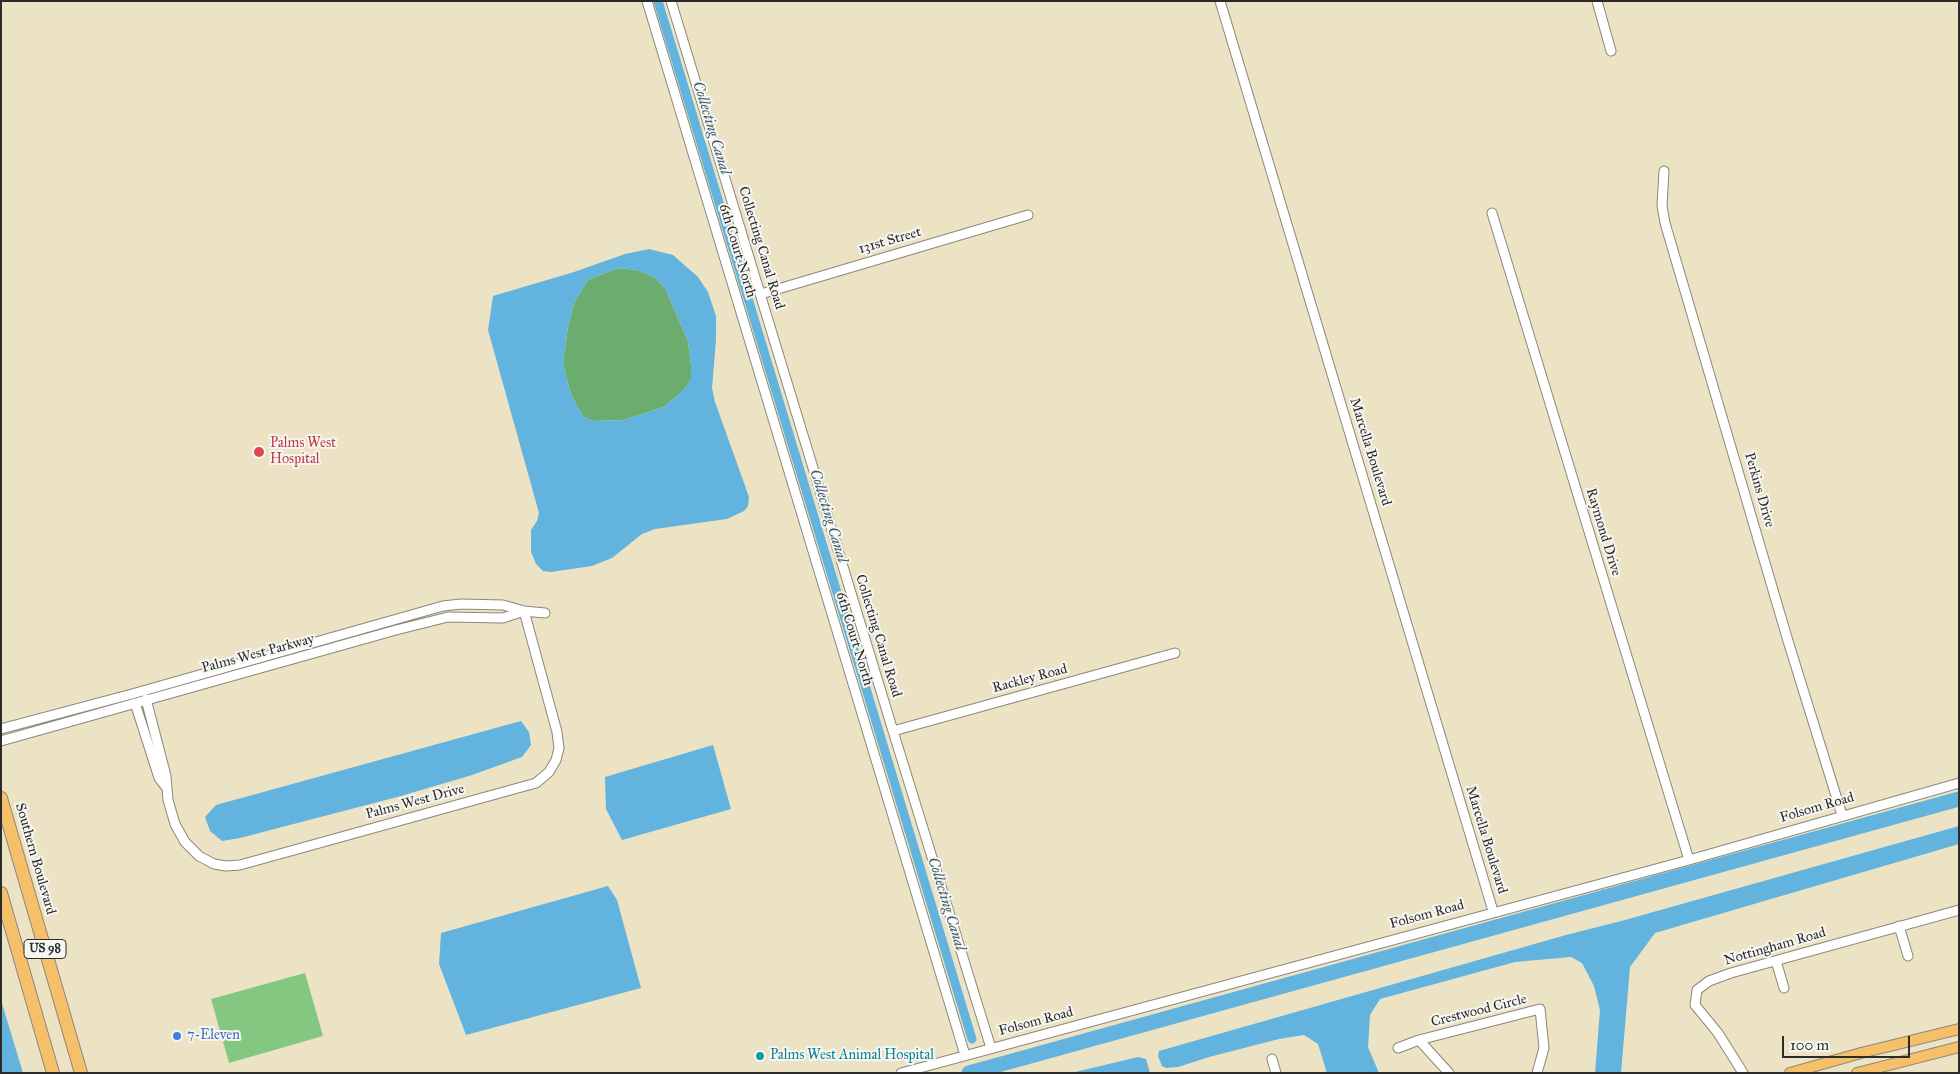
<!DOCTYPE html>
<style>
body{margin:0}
#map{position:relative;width:1960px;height:1074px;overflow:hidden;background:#ece3c5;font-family:"IM FELL Great Primer",serif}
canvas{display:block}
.frame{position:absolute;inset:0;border:2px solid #2b2b2b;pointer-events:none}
.scale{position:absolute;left:1782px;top:1036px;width:128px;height:22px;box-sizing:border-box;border:2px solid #2b2b2b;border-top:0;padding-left:6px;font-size:15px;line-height:18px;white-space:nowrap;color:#2b2b2b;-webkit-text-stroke:4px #f6f6f2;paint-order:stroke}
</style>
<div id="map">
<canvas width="1960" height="1074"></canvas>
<div class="frame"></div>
<div class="scale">100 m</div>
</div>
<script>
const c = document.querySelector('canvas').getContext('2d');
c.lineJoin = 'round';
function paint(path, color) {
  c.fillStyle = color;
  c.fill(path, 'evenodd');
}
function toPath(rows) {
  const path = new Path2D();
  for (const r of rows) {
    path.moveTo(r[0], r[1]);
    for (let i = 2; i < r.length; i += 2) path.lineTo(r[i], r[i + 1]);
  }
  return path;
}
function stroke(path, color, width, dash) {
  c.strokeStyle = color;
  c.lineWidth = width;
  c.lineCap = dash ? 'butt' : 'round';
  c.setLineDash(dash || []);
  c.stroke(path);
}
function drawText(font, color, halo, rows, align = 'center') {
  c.font = font + ' "IM FELL Great Primer",serif';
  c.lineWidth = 4;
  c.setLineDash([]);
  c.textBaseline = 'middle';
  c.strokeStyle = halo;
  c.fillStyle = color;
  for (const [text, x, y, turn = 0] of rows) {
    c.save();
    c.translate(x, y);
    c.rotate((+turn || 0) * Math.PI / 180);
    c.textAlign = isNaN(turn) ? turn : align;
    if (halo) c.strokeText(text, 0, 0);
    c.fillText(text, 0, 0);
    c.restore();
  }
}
const green = toPath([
 [305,973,323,1036,229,1063,211,999]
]);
const forest = toPath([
 [618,268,637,270,654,277,665,288,688,341,691,364,691,379,685,389,664,407,623,420,593,421,584,417,578,408,571,394,566,376,563,363,568,327,574,303,588,280]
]);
const water = toPath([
 [649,249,673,255,698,277,708,292,716,316,716,340,712,388,715,402,749,497,748,506,744,511,727,519,655,529,642,534,612,558,592,566,551,572,543,571,536,564,531,552,531,530,537,521,539,513,488,330,493,296,574,272,625,254],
 [618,268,637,270,654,277,665,288,688,341,691,364,691,379,685,389,664,407,623,420,593,421,584,417,578,408,571,394,566,376,563,363,568,327,574,303,588,280],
 [521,721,529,732,531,745,522,757,472,775,401,796,240,838,222,841,210,831,205,817,216,805],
 [713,745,731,809,622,840,606,809,605,777],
 [1959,826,1959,844,1655,933,1630,967,1621,1073,1595,1073,1600,1010,1594,986,1582,963,1571,957,1515,962,1380,999,1370,1015,1368,1047,1379,1073,1327,1073,1318,1044,1304,1035,1279,1039,1209,1057,1178,1067,1166,1068,1162,1066,1158,1056,1159,1051,1566,935,1625,920],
 [608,886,617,900,641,988,466,1035,439,964,441,933],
 [1,1000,23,1073,1,1073],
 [1138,1057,1146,1059,1150,1073,1071,1073]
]);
const canal = toPath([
 [658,1,972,1039]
]);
const river = toPath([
 [969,1073,1959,799]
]);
const minor = toPath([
 [647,1,965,1055],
 [671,1,893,731,991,1048],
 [1220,1,1493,911],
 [1597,1,1611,51],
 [1664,171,1662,206,1665,223,1788,641,1842,815],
 [1492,213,1689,860],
 [761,294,1028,215],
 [146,699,166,776,168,800,175,824,185,842,199,856,214,864,226,866,240,865,536,783,549,772,556,760,559,748,557,732,524,611],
 [135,703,159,778,166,787],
 [1,729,132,694,443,606,461,604,503,605,524,611,545,613],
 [893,731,1175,653],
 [1,741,396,630,448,617,503,618,524,611],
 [1899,926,1908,956],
 [1776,961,1784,988],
 [1419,1040,1449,1073],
 [1398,1048,1419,1040,1540,1009,1544,1048,1537,1073],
 [1272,1059,1276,1073],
 [901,1073,1689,860,1959,783],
 [1743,1073,1718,1033,1695,1005,1697,990,1709,981,1731,973,1959,910]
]);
const major = toPath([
 [1790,1073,1861,1053,1959,1029],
 [1857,1073,1959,1047]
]);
const highway = toPath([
 [1,798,81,1073],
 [1,893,53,1073]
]);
const markers = [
 [259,452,6,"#e0444e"],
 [177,1036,5,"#3f7fe0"],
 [760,1056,5,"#0f9aa8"]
];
const shields = [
 [45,949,42]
];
const shieldNames = [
 ["US 98",45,949]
];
const streetNames = [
 ["131st Street",890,241,-16],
 ["Collecting Canal Road",761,248,73],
 ["6th Court North",737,251,73],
 ["Marcella Boulevard",1370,452,73],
 ["Perkins Drive",1759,490,74],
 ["Raymond Drive",1603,532,73],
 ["Collecting Canal Road",878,636,73],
 ["6th Court North",854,639,73],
 ["Palms West Parkway",258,654,-15],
 ["Rackley Road",1030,679,-15],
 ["Palms West Drive",415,802,-15],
 ["Folsom Road",1817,808,-16],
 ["Marcella Boulevard",1486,840,73],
 ["Southern Boulevard",35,859,74],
 ["Folsom Road",1427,915,-15],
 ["Nottingham Road",1775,947,-16],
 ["Crestwood Circle",1479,1011,-14],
 ["Folsom Road",1036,1022,-15]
];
const healthNames = [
 ["Palms West",270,444],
 ["Hospital",270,460]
];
const shopNames = [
 ["7-Eleven",187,1036]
];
const cultureNames = [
 ["Palms West Animal Hospital",770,1056]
];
const waterNames = [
 ["Collecting Canal",711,128,73],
 ["Collecting Canal",828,516,73],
 ["Collecting Canal",946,904,73]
];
paint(green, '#84c781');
paint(forest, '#6bac6f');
paint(water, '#62b3dd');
stroke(canal, '#62b3dd', 9);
stroke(river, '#62b3dd', 15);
stroke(minor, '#8c8778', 11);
stroke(major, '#8c8778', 12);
stroke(highway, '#8c8778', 14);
stroke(minor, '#fff', 9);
stroke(major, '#f6c06b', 10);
stroke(highway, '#f6c06b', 12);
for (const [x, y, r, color] of markers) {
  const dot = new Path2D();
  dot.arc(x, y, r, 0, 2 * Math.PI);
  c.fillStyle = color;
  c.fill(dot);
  stroke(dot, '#f6f6f2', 2);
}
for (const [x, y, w] of shields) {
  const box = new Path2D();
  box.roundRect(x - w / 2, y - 9.5, w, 19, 4);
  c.fillStyle = '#f6f6f2';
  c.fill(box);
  stroke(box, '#2b2b2b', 1);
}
drawText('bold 12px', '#2b2b2b', null, shieldNames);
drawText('14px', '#2b2b2b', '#f6f6f2', streetNames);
drawText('14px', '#be3a42', '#f6f6f2', healthNames, 'left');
drawText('14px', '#366cbe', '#f6f6f2', shopNames, 'left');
drawText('14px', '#0d838f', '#f6f6f2', cultureNames, 'left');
drawText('italic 15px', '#3e5b69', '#f6f6f2', waterNames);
</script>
